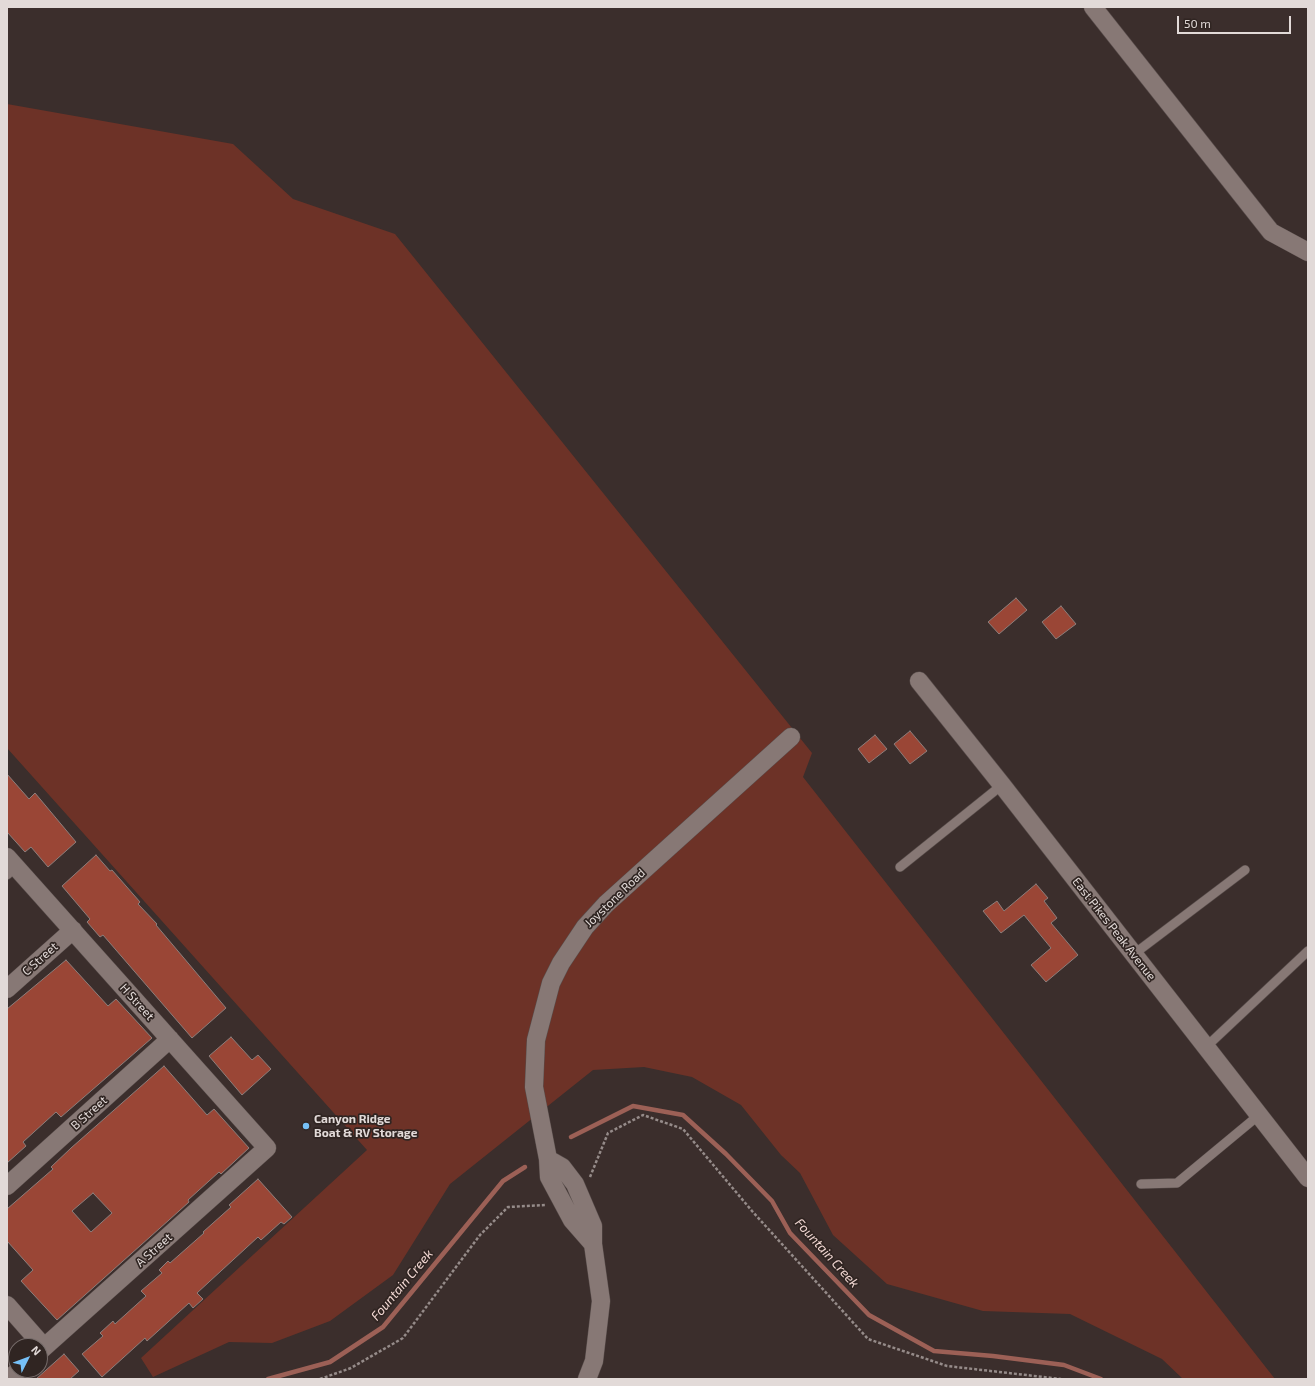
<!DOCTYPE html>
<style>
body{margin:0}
#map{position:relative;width:1315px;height:1386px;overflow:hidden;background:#3b2e2c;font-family:"Exo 2",sans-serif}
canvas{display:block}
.frame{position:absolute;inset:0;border:8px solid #e2dad8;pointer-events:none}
.north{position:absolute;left:8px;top:1338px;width:40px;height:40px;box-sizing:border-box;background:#302522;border:1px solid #776d6b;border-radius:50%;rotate:48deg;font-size:11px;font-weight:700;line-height:16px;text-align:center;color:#e2dad8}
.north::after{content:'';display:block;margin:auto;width:14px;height:18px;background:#76c0f7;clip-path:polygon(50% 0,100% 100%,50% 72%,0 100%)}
.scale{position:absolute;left:1177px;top:16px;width:114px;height:18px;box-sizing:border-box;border:2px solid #e2dad8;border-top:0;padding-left:5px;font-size:12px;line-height:14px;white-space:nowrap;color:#e2dad8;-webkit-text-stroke:3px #302522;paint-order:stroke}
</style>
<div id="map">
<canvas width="1315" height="1386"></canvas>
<div class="frame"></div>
<div class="north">N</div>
<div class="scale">50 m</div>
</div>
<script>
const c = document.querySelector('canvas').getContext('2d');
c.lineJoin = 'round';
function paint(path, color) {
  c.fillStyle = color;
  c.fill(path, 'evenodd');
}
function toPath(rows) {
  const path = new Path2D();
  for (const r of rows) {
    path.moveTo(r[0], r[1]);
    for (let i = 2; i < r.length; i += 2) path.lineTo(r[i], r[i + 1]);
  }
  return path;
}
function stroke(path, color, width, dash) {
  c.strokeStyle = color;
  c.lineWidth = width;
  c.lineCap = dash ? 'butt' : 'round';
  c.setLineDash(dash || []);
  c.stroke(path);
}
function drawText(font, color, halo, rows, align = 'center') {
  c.font = font + ' "Exo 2",sans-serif';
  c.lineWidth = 3.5;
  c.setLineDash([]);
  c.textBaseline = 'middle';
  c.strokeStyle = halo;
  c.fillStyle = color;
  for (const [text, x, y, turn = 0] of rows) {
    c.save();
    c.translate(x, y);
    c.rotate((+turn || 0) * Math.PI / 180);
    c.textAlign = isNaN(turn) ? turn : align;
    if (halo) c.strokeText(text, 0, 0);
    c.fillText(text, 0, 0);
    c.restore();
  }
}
const green = toPath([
 [7,104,233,144,293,199,395,234,812,753,803,777,1275,1379,1183,1379,1162,1359,1070,1314,983,1311,887,1284,833,1235,800,1173,781,1155,741,1105,692,1077,644,1067,593,1070,450,1184,393,1275,330,1321,272,1343,229,1342,153,1377,141,1358,367,1150,7,748]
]);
const stream = toPath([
 [571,1137,633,1106,683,1115,726,1154,772,1201,790,1233,869,1315,934,1351,993,1356,1064,1365,1101,1379],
 [268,1379,330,1362,383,1327,503,1181,525,1167]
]);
const building = toPath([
 [1016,598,1027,610,999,634,988,622,1016,598],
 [1061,606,1076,624,1056,639,1042,622,1061,606],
 [910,731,927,751,910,764,894,744,910,731],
 [875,735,887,749,869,763,858,749,875,735],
 [7,774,29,799,35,793,76,842,48,867,31,847,25,852,7,832,7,774],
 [96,855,110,871,112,870,140,902,138,904,157,924,156,925,226,1008,192,1038,103,935,100,937,87,922,90,919,62,886,96,855],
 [1036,884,1048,898,1044,901,1057,918,1051,923,1078,955,1046,982,1031,965,1051,948,1024,915,1001,933,983,911,997,901,1004,911,1036,884],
 [66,960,108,1006,116,999,152,1038,61,1117,56,1112,23,1142,26,1146,7,1163,7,1009,66,960],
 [231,1037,252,1060,258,1055,271,1069,242,1095,209,1056,231,1037],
 [164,1066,207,1115,214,1109,249,1148,221,1174,219,1172,188,1200,189,1202,169,1220,57,1320,21,1281,33,1270,7,1241,7,1209,53,1169,51,1167,71,1148,164,1066],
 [93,1193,112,1213,91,1232,72,1211,93,1193],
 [258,1179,292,1217,284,1224,281,1222,261,1240,258,1237,197,1293,203,1299,193,1308,189,1303,147,1341,145,1338,102,1377,82,1354,103,1336,100,1333,113,1321,115,1324,146,1296,141,1291,162,1273,159,1270,168,1261,170,1263,204,1233,203,1232,231,1207,229,1205,258,1179],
 [64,1354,79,1371,70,1379,36,1379,64,1354]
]);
const path = toPath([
 [590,1177,608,1133,643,1115,683,1129,752,1211,868,1339,947,1366,1061,1379],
 [320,1379,351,1368,403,1338,480,1235,508,1207,546,1205]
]);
const service = toPath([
 [900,867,1002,785],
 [7,875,16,867],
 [1134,954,1245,870],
 [1206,1047,1308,951],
 [1141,1184,1177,1183,1259,1115]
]);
const minor = toPath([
 [1093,7,1271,232,1308,252],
 [919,681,1002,785,1308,1178],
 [7,857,267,1148,40,1351],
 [7,989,73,930],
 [548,1159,562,1167,575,1184,593,1226,593,1244,601,1301,594,1361,587,1379],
 [7,1186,170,1039],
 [593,1244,572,1220,549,1177,548,1159,534,1087,536,1040,551,983,561,963,585,927,606,904,791,737],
 [7,1305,44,1347],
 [9,1379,19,1370]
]);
const markers = [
 [306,1126,4,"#76c0f7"]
];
const streetNames = [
 ["Joystone Road",615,898,-44],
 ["East Pikes Peak Avenue",1114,929,52],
 ["C Street",40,959,-42],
 ["H Street",137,1002,48],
 ["B Street",89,1113,-42],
 ["A Street",154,1250,-42]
];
const poiNames = [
 ["Canyon Ridge",314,1119],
 ["Boat & RV Storage",314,1133]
];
const waterNames = [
 ["Fountain Creek",827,1253,48],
 ["Fountain Creek",402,1285,-50]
];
paint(green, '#6d3227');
stroke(stream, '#9c6056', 4.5);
paint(building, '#9a4636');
stroke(building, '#8d7e7b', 1);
stroke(service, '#584d4b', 10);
stroke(minor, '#584d4b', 19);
stroke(path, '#958b89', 2.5, [3, 2]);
stroke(service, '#877875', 9);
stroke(minor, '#877875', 18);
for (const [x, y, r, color] of markers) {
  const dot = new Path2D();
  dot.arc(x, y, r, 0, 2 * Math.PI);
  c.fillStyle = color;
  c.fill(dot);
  stroke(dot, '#302522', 1.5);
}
drawText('12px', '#e2dad8', '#302522', streetNames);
drawText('bold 12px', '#e2dad8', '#302522', poiNames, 'left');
drawText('italic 13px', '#f2d8d3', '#302522', waterNames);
</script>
